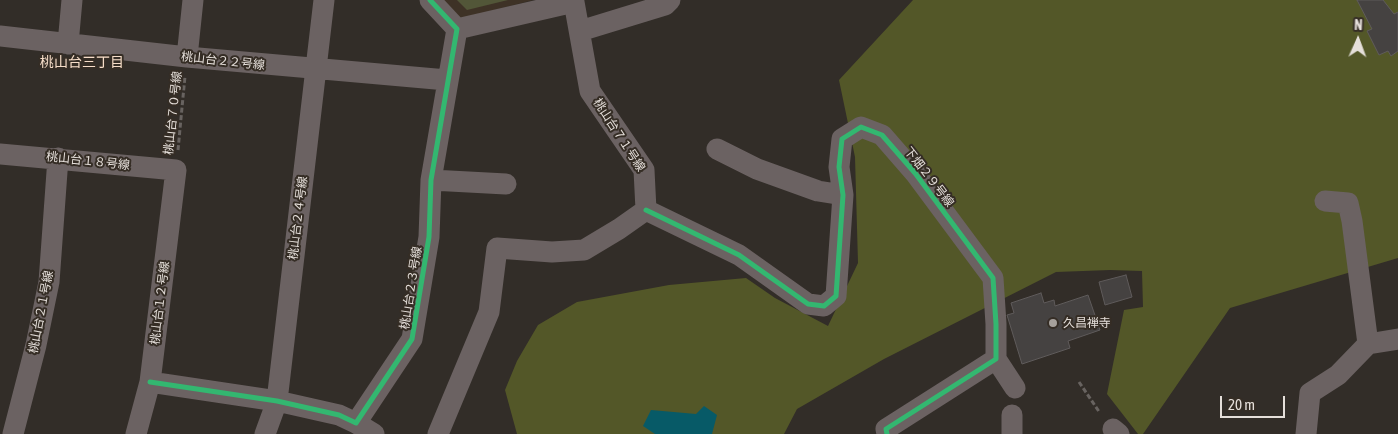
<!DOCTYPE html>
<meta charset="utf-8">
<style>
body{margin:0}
#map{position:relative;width:1398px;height:434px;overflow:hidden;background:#322d28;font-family:"Asap Condensed",sans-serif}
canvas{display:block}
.north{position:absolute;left:1333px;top:15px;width:50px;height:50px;-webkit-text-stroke:4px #352d25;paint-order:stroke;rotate:2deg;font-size:14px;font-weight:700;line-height:20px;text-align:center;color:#e5dfda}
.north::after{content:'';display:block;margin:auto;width:18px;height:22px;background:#e5dfda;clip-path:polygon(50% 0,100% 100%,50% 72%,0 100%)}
.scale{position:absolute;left:1220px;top:396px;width:65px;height:22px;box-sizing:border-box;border:2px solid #e5dfda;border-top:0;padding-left:6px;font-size:15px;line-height:18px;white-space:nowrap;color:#e5dfda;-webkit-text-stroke:4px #352d25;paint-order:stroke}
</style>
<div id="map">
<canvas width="1398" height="434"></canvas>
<div class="north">N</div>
<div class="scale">20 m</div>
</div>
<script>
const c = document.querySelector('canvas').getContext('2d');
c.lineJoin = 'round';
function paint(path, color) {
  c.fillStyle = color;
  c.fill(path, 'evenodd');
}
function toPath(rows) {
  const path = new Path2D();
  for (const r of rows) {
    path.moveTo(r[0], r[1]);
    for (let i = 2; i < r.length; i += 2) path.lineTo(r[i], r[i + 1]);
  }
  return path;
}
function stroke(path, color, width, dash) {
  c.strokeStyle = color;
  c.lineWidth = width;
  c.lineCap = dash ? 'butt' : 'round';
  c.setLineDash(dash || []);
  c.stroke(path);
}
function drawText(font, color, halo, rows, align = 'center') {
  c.font = font + ' "Asap Condensed","Noto Sans JP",sans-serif';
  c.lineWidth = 4;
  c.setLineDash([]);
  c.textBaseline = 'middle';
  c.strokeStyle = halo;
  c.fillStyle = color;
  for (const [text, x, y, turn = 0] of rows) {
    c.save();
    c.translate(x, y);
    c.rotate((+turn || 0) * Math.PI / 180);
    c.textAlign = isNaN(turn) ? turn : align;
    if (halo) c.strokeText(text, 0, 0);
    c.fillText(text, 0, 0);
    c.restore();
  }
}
const built = toPath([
 [441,0,533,0,460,19]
]);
const green = toPath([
 [457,0,508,0,467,10]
]);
const forest = toPath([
 [913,0,1398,0,1398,258,1230,308,1143,434,1138,434,1107,394,1124,310,1143,307,1142,271,1110,270,1056,272,884,359,797,409,784,434,517,434,505,390,517,361,538,325,577,302,669,285,746,278,775,298,828,326,858,263,855,157,839,80]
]);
const water = toPath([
 [704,406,717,415,712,434,655,434,643,426,651,410,696,414]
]);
const building = toPath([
 [1357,0,1383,0,1394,14,1398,12,1398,51,1391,56,1388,51,1379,55,1367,31,1372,29,1357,0],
 [1126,275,1132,297,1105,305,1099,282,1126,275],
 [1041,293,1044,303,1054,300,1055,306,1088,295,1100,330,1068,341,1070,348,1022,364,1007,315,1014,313,1011,303,1041,293]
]);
const path = toPath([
 [178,150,185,76],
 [1079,382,1100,413]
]);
const minor = toPath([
 [457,29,574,2,590,91,644,170,646,210],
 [580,31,665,5,670,0],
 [0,36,187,57,447,80],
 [68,44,72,0],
 [187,57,193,0],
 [717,149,757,169,818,191,843,195],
 [0,154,176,170,150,382,136,434],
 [431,180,506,184],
 [1325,201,1348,203,1352,221,1368,344],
 [646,210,739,255,808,304,824,306,836,296,843,195,839,167,842,139,861,127,882,135,915,173,993,278,996,324,996,359,886,429,887,434],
 [1368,344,1398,339],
 [996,359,1015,388],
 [150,382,277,401,339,415,356,423,412,339,429,237,431,180,457,29,430,0],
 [1012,415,1012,434],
 [356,423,374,434],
 [1113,429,1119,434],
 [13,434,36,345,49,282,58,158],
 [265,434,277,401,324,0],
 [438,434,489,312,497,248,552,252,584,250,619,229,646,210],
 [1306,434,1310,393,1338,375,1368,344]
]);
const cycleway = toPath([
 [646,210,739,255,808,304,824,306,836,296,843,195,839,167,842,139,861,127,882,135,915,173,993,278,996,324,996,359,886,429,887,434],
 [150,382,277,401,339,415,356,423,412,339,429,237,431,180,457,29,430,0]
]);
const markers = [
 [1053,323,5,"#a6a19c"]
];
const streetNames = [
 ["桃山台２２号線",223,61,6],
 ["桃山台７０号線",173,113,-84],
 ["桃山台７１号線",619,135,57],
 ["桃山台１８号線",88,161,6],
 ["下畑２９号線",929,177,52],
 ["桃山台２４号線",298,218,-83],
 ["桃山台２３号線",411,288,-81],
 ["桃山台１２号線",160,303,-83],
 ["桃山台２１号線",41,312,-79]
];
const poiNames = [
 ["久昌禅寺",1063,323]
];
const neighbourhoodNames = [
 ["桃山台三丁目",82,63]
];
paint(built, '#3e3226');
paint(green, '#525638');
paint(forest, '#535728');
paint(water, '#075a67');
paint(building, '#454241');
stroke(building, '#5f5b5b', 1);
stroke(path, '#686360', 3, [5, 2.5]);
stroke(minor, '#6b6262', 21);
stroke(cycleway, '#33b770', 5);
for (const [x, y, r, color] of markers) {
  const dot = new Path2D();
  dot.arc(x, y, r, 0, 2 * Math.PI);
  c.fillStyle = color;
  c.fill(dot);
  stroke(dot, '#352d25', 2);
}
drawText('12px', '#e5dfda', '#352d25', streetNames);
drawText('12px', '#e5dfda', '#352d25', poiNames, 'left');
drawText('14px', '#f6ddc8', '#352d25', neighbourhoodNames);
</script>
